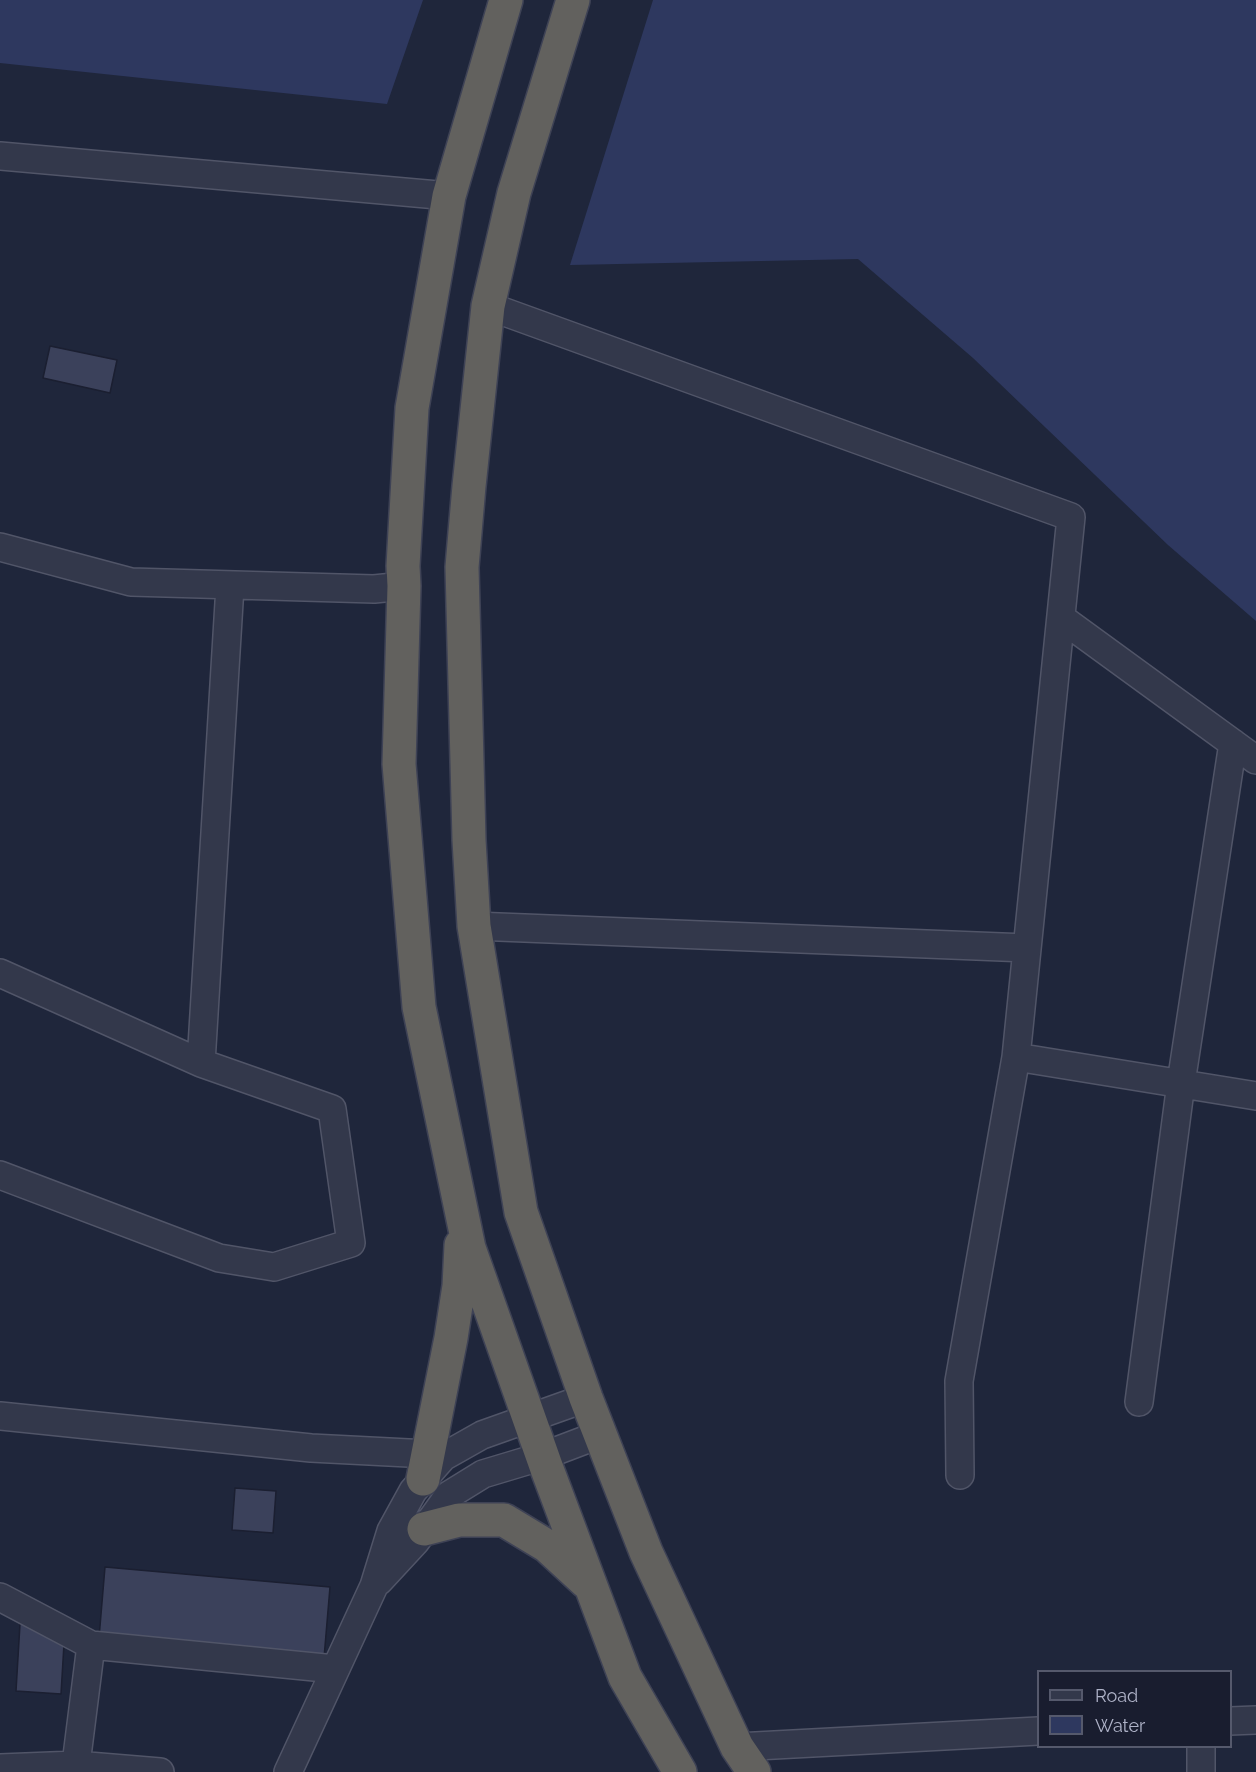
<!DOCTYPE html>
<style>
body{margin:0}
#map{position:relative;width:1256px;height:1772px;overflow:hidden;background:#1f263b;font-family:Raleway,sans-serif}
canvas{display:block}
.legend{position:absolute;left:1037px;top:1670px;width:195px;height:78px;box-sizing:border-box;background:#191d2f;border:2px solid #55596c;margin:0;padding:8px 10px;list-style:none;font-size:18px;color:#aeb2c7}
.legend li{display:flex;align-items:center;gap:12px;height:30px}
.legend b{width:30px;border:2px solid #55596c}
</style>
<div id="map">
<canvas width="1256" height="1772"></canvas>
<ul class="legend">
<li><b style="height:8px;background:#33384b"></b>Road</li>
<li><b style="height:16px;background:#2e385f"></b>Water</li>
</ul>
</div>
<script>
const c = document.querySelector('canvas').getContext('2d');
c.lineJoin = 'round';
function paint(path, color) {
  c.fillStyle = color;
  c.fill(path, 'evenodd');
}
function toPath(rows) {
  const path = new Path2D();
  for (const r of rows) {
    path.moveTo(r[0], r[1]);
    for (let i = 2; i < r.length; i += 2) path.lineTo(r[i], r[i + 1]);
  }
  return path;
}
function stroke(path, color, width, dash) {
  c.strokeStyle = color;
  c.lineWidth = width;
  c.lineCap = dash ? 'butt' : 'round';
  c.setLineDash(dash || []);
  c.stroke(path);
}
const water = toPath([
 [0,0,423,0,387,104,0,63],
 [653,0,1256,0,1256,621,1168,545,973,358,858,259,570,265]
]);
const building = toPath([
 [50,346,117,360,110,393,43,378,50,346],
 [235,1488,276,1491,273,1533,232,1530,235,1488],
 [105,1567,330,1587,324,1658,99,1638,105,1567],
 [20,1624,65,1627,61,1694,16,1691,20,1624]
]);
const minor = toPath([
 [0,156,449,196],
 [488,306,1071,517,1016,1057,1256,1096],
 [0,547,131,582,374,589,404,586],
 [1061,618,1256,760],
 [474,926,1027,948],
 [0,973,201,1063,230,586],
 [0,1175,219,1258,274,1267,351,1243,332,1109,201,1063],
 [1139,1402,1181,1083,1233,743],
 [0,1416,311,1448,428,1454],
 [960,1475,959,1381,1016,1057],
 [379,1581,416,1541,449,1495,483,1474,543,1456,601,1434],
 [0,1597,91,1645],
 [1230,1721,1256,1720],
 [1201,1746,1201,1772],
 [737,1747,1038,1731],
 [0,1768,76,1765,160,1772],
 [75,1772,91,1645,335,1669],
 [288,1772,374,1586,391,1531,413,1491,443,1457,482,1435,586,1398]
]);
const trunk = toPath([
 [506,0,449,196,412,408,403,566,404,586,399,764,419,1007,469,1248,547,1469,625,1677,680,1772],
 [573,0,514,193,488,306,469,486,462,567,469,840,474,926,521,1212,586,1398,646,1552,737,1747,754,1772],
 [423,1479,451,1338,459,1286,461,1245],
 [424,1529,459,1520,504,1520,547,1546,586,1582]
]);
paint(water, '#2e385f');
paint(building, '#3b415b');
stroke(building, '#1b1f31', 1.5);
stroke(minor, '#515568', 30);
stroke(trunk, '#3e4255', 36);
stroke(minor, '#33384b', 27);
stroke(trunk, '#62615e', 33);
</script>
